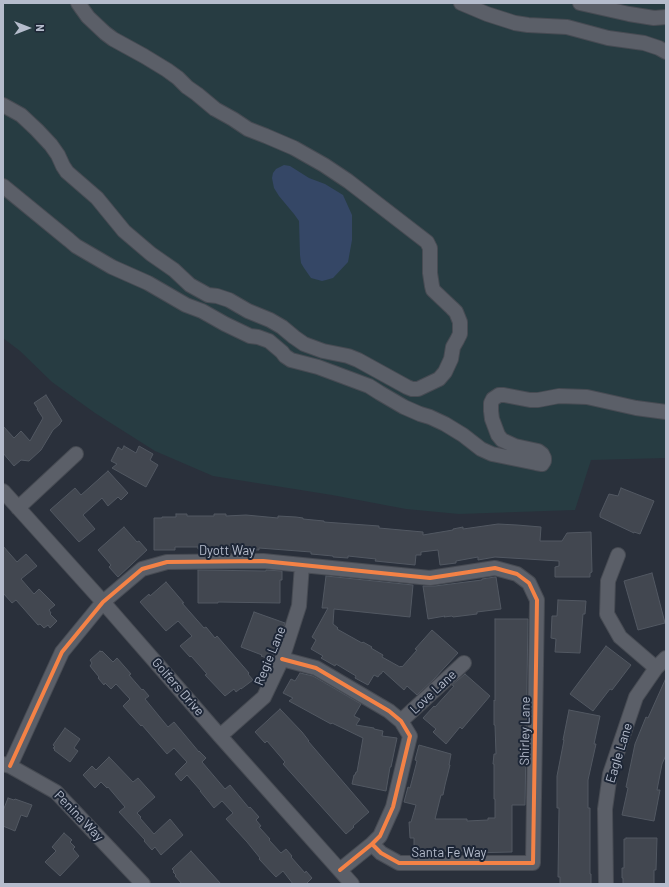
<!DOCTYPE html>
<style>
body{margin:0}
#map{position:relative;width:669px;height:887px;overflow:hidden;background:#2a303b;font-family:Barlow,sans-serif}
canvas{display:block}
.frame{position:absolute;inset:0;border:4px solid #b5bccc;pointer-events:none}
.north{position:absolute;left:8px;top:8px;width:40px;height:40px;-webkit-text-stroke:3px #1d2636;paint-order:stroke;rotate:90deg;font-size:11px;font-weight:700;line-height:16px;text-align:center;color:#b5bccc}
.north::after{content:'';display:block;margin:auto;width:14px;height:18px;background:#b5bccc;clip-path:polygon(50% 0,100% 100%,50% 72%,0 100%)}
</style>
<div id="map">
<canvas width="669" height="887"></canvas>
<div class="frame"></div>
<div class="north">N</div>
</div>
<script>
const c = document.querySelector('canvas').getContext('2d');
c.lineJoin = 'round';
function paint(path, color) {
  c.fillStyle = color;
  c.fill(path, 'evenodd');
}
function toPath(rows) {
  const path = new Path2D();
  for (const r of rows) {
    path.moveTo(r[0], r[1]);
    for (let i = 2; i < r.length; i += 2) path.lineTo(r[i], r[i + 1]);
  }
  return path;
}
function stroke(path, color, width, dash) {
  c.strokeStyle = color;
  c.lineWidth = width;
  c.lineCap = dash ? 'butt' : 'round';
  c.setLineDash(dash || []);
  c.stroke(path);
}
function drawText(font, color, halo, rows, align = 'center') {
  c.font = font + ' Barlow,sans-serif';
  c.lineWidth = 4;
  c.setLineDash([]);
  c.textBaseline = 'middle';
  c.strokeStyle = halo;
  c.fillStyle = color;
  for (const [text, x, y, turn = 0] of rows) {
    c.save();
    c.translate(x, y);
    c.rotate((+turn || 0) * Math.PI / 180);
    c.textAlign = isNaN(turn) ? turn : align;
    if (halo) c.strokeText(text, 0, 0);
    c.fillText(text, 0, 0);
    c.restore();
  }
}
const green = toPath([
 [3,3,666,3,666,458,591,460,575,510,459,514,406,509,332,495,213,476,155,451,95,413,52,382,20,351,3,338]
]);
const water = toPath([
 [284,165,290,166,309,178,325,184,343,195,352,215,352,240,348,262,333,278,326,280,322,281,311,278,304,268,301,263,300,255,299,221,294,214,279,196,274,188,272,178,273,173,276,169]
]);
const building = toPath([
 [46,395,62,421,60,423,60,424,53,430,41,450,29,461,21,460,14,466,3,453,3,426,14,438,21,431,30,441,43,418,37,409,38,409,34,403,46,395],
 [124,446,136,453,139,446,153,454,150,460,158,465,146,487,112,468,117,464,111,461,118,447,122,450,124,446],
 [108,471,128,493,121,500,118,497,108,506,102,498,83,515,95,529,79,542,50,510,75,488,81,495,108,471],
 [621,488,654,501,640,534,634,532,634,533,600,517,600,514,609,494,618,496,621,488],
 [176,514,187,514,187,516,214,516,214,514,226,514,226,516,246,515,278,518,278,516,296,517,303,518,303,519,324,521,324,522,379,526,379,528,423,532,423,535,453,530,453,529,463,527,463,529,498,524,517,525,541,527,540,541,562,541,567,533,591,532,592,572,590,573,590,577,555,577,555,567,559,566,559,561,495,557,478,560,478,557,456,561,456,563,440,565,438,550,421,552,421,555,416,555,415,565,375,561,376,559,348,556,348,558,333,557,333,556,311,554,311,552,259,548,259,550,236,549,198,549,198,547,175,547,175,550,154,550,154,518,162,518,162,517,176,517,176,514],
 [124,527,137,542,139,541,147,550,118,577,109,567,111,565,98,550,124,527],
 [3,546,17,562,26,554,37,566,21,579,34,594,39,589,55,605,49,610,51,613,50,614,57,621,50,628,48,625,44,628,40,624,38,625,16,600,12,603,3,593,3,546],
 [198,570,266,571,266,570,282,571,282,580,280,580,280,603,218,602,218,603,198,603,198,570],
 [652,573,665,623,638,630,624,581,652,573],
 [326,576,413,585,410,617,334,609,333,624,338,628,337,629,362,643,363,642,372,647,371,648,383,655,382,657,400,667,401,666,402,667,417,650,415,649,432,630,458,653,434,679,417,695,407,686,404,690,383,671,381,674,380,674,378,677,374,675,368,685,355,678,356,676,336,664,335,666,321,658,323,656,311,649,316,640,312,637,328,608,322,608,326,576],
 [495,577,496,577,501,609,477,612,477,614,453,617,452,616,444,617,445,616,428,619,423,586,435,586,482,580,482,579,495,577],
 [166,582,184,603,182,603,204,628,206,627,215,638,217,636,249,673,248,674,253,680,241,689,241,688,236,692,234,689,225,696,205,675,207,674,191,656,190,657,180,646,192,636,178,621,166,631,140,602,149,594,150,596,166,582],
 [558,600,586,601,585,614,583,614,580,653,555,652,556,639,551,638,552,616,557,616,558,600],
 [254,612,285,623,272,660,261,656,262,655,241,647,254,612],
 [495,619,528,619,525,805,512,805,512,852,467,853,467,851,444,851,444,853,414,853,414,838,410,838,409,822,411,822,416,805,404,802,408,787,410,788,417,761,415,760,419,745,451,754,449,765,450,765,445,785,443,795,441,795,435,819,467,819,467,821,488,820,488,818,495,818,495,799,494,799,494,764,493,764,494,754,496,754,495,725,494,725,494,700,495,701,495,619],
 [606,646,631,665,612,690,610,689,593,711,570,694,606,646],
 [100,651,101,652,102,651,113,662,117,658,131,674,129,675,142,690,143,689,149,696,145,699,168,727,174,722,199,752,199,751,206,758,202,762,225,789,230,785,249,808,250,807,259,817,256,820,261,826,259,827,270,839,269,840,281,853,286,849,292,856,291,857,305,873,306,871,312,878,306,884,293,884,283,871,276,877,259,859,260,858,247,842,226,819,233,813,222,801,214,808,200,791,201,791,187,775,181,781,175,774,187,762,174,748,167,754,142,725,141,726,123,706,130,699,116,684,111,689,105,683,104,685,98,678,99,677,90,666,92,663,90,660,100,651],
 [300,673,313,676,361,704,354,716,360,719,356,725,374,728,374,729,383,731,382,736,397,738,391,767,390,767,386,791,352,784,354,775,355,775,356,772,357,772,363,738,332,723,331,724,289,701,293,698,283,693,291,679,295,681,300,673],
 [465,674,490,696,462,729,460,727,446,744,433,732,436,729,423,718,434,706,435,707,454,686,452,685,465,674],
 [666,678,666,755,662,764,657,790,660,790,654,821,622,815,628,788,626,787,635,744,646,717,648,718,666,678],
 [280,709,302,732,309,741,308,741,369,812,353,826,354,827,346,834,283,764,285,762,267,741,265,743,255,732,280,709],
 [569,710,600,716,594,744,596,744,588,780,588,808,590,808,590,874,591,874,591,884,560,884,560,877,558,877,559,808,557,808,557,776,564,740,563,740,569,710],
 [65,728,80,739,74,748,78,751,70,762,54,750,55,749,53,748,55,747,53,745,65,728],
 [109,757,133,782,138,778,155,797,137,813,141,817,140,818,154,834,170,819,183,835,161,855,155,847,152,850,144,841,145,840,119,812,125,807,108,787,107,788,101,782,95,788,83,775,92,766,96,770,109,757],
 [8,798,14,800,15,799,32,805,27,817,21,815,15,831,3,826,3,811,8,798],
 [64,833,72,840,70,842,75,847,73,849,79,856,60,876,45,862,56,851,52,847,64,833],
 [626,838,657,838,656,870,654,870,654,884,623,884,623,878,622,878,622,868,624,868,624,839,626,839,626,838],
 [191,851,221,884,182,884,175,876,176,875,173,872,174,871,172,869,191,851]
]);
const minor = toPath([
 [461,3,487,14,515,23,528,25,567,27,608,38,644,43,659,48,666,52],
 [580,3,629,14,654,18,666,17],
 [3,105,21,115,37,130,51,145,58,155,63,166,67,172,97,198,124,231,151,254,174,270,190,285,208,295,217,296,229,300,248,311,270,320,282,327,294,337,304,344,323,351,348,356,358,360,407,387,412,389,418,389,439,379,445,372,451,359,453,347,457,340,460,334,460,322,456,312,452,308,433,290,432,286,430,273,430,248,427,242,348,181,324,165,294,148,266,136,248,129,233,119,215,109,197,94,187,87,178,78,167,70,144,56,113,39,105,33,88,17,78,3],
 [3,186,69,240,76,246,112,267,148,283,186,305,202,311,225,324,250,336,258,337,269,341,282,352,285,356,291,360,318,367,369,386,380,393,404,407,420,414,430,417,445,424,463,435,481,449,492,454,536,463,542,464,544,461,544,458,542,454,538,451,515,446,502,440,498,435,492,419,491,411,491,403,493,399,499,395,504,395,530,400,538,400,559,396,587,397,636,408,666,412],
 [3,491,103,602,220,736,352,884],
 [18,508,76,454],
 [618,555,608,581,607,614,620,637,656,668],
 [282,659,316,668,389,711,401,721,410,736,393,807,380,836,372,844,340,870],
 [401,721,464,663],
 [220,736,264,697,282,659,299,606,302,565],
 [3,764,10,766,56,792,143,884],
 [10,766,62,652,103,602,142,569,167,562,263,561,430,578,495,568,517,574,529,583,537,600,533,863,399,863,381,853,372,844],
 [606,884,605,809,610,774,636,697,656,668,666,658]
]);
const cycleway = toPath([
 [282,659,316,668,389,711,401,721,410,736,393,807,380,836,372,844,340,870],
 [10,766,62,652,103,602,142,569,167,562,263,561,430,578,495,568,517,574,529,583,537,600,533,863,399,863,381,853,372,844]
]);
const streetNames = [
 ["Dyott Way",227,551],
 ["Regie Lane",270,656,-68],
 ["Golfers Drive",178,687,49],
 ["Love Lane",433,692,-43],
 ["Shirley Lane",525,731,-89],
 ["Eagle Lane",619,753,-73],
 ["Penina Way",79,816,46],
 ["Santa Fe Way",449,853]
];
paint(green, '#273c42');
paint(water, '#354766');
paint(building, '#424750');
stroke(building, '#525862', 1);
stroke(minor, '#474b53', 16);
stroke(minor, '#5b5f68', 14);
stroke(cycleway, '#f48246', 4);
drawText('13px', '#b5bccc', '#1d2636', streetNames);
</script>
